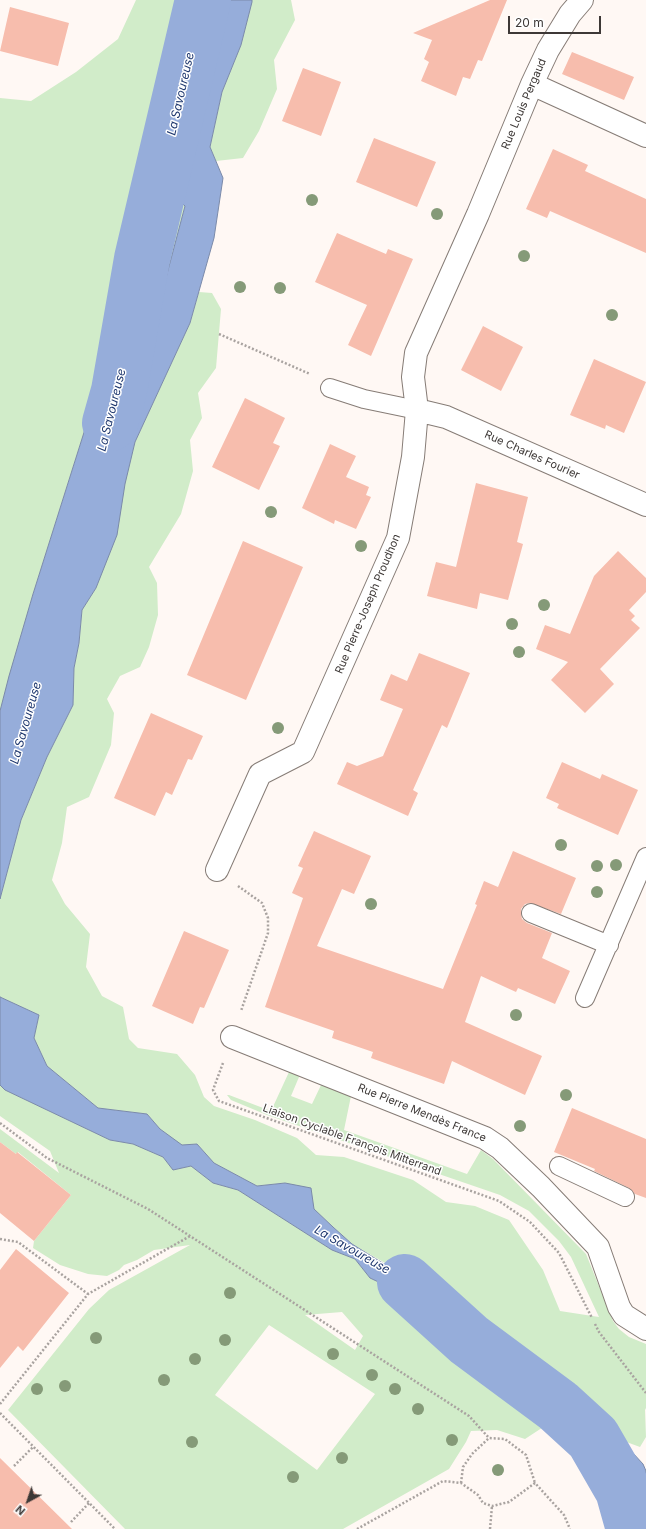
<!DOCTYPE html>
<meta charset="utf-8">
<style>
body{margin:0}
#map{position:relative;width:646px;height:1529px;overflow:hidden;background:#fff8f4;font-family:Inter,sans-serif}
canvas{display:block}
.north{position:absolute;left:8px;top:1481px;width:40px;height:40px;-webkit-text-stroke:3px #fff;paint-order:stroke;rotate:220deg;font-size:11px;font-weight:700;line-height:16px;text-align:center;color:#3d3836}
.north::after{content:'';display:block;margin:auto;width:14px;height:18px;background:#3d3836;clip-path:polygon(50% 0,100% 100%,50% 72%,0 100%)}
.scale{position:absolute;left:508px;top:16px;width:93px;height:18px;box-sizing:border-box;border:2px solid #3d3836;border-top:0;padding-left:5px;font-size:12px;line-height:14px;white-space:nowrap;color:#3d3836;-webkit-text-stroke:3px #fff;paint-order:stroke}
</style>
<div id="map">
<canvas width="646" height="1529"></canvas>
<div class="north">N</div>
<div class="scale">20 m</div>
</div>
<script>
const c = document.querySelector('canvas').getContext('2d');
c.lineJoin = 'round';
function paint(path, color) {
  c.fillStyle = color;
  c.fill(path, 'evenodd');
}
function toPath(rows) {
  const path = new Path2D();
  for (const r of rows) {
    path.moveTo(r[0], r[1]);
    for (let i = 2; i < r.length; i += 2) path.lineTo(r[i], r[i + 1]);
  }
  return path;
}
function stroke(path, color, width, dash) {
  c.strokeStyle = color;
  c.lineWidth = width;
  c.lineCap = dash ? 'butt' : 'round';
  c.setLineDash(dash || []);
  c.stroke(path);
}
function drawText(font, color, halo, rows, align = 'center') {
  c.font = font + ' Inter,sans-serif';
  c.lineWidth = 3;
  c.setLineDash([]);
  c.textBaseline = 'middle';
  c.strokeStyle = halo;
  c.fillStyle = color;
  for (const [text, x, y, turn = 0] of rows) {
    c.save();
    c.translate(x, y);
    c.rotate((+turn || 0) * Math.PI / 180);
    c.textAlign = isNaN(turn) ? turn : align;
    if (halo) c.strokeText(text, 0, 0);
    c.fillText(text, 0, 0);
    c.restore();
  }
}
const green = toPath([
 [136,0,181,0,176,13,179,49,165,103,144,166,185,206,154,323,104,369,33,594,0,711,0,98,31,101,76,72,118,39],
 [252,0,291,0,295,20,274,60,277,89,259,131,243,158,216,161,210,147,222,92,241,45],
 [199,292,212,293,221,309,216,368,198,393,202,418,190,440,193,471,181,514,149,567,157,583,158,615,149,647,140,667,120,676,107,699,114,713,111,745,89,797,67,807,62,843,52,880,65,904,90,934,86,967,102,996,123,1007,129,1039,138,1048,177,1054,195,1075,204,1097,214,1106,255,1120,297,1138,316,1155,344,1157,413,1180,446,1202,475,1206,509,1220,543,1270,560,1311,599,1317,571,1257,559,1241,529,1211,500,1195,267,1115,231,1100,227,1095,229,1095,271,1111,289,1072,298,1075,299,1077,291,1096,312,1104,322,1083,351,1096,344,1130,467,1174,481,1150,493,1159,586,1254,613,1321,619,1329,629,1337,646,1344,646,1408,645,1410,646,1437,640,1447,621,1440,585,1445,577,1450,551,1422,525,1439,497,1430,471,1431,466,1442,449,1469,343,1529,125,1529,8,1410,89,1309,109,1290,190,1245,154,1250,137,1260,124,1265,119,1270,107,1276,88,1274,60,1265,33,1248,34,1241,71,1195,18,1152,16,1154,0,1142,0,1129,59,1173,50,1151,0,1116,0,1085,5,1090,110,1140,133,1144,163,1157,173,1170,191,1166,213,1183,238,1190,332,1250,355,1259,370,1278,389,1287,421,1313,429,1335,453,1342,385,1263,352,1244,285,1183,257,1186,214,1163,197,1144,182,1146,160,1129,147,1114,98,1108,47,1066,34,1038,39,1015,0,997,0,899,21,820,47,757,73,705,74,668,79,643,82,610,96,588,135,442,190,323],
 [342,1312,363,1336,355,1350,305,1315],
 [269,1325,375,1394,317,1470,215,1395]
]);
const water = toPath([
 [181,0,252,0,252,2,241,45,222,92,210,147,223,178,214,238,190,323,135,442,125,484,117,535,96,588,82,610,79,643,74,668,73,705,47,757,21,820,0,899,0,711,9,676,33,594,104,369,154,323,185,206,144,166,165,103,179,49,176,13,181,0],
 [0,997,39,1015,34,1038,47,1066,98,1108,147,1114,160,1129,182,1145,197,1144,214,1163,257,1186,285,1183,311,1188,314,1209,333,1227,352,1244,439,1298,469,1330,453,1342,429,1335,421,1313,389,1287,370,1278,355,1259,332,1250,238,1190,213,1183,191,1166,173,1170,163,1157,133,1144,110,1140,5,1090,0,1085,0,997],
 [621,1440,643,1464,646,1471,646,1529,610,1529,577,1450,585,1445,621,1440]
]);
const river = toPath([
 [110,423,119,391,142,259,203,0],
 [405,1282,469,1340,558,1406,593,1438,623,1490,634,1529]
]);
const building = toPath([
 [490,0,507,0,482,61,478,60,470,79,463,77,456,96,421,81,429,62,424,59,432,40,413,33],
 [10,7,69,23,58,66,0,51],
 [572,52,634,77,624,100,562,74],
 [303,68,341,82,321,136,282,121],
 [374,138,436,162,417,207,356,182],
 [553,149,588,165,585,171,646,199,646,253,550,211,547,218,526,209],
 [337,233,386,254,388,249,413,259,371,356,348,345,367,305,315,282],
 [483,326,523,347,501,391,461,370],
 [594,359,646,382,624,433,606,425,605,429,570,415],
 [245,398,285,418,273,443,280,446,259,490,212,467],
 [330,444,356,456,346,477,369,487,366,495,371,497,356,529,335,520,334,524,302,508],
 [476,483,528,497,517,542,523,544,508,600,480,593,477,609,427,596,436,562,456,567],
 [243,541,303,567,246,700,187,675],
 [618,551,646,578,646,592,629,610,635,616,631,620,640,628,600,669,614,684,585,713,551,680,568,662,536,649,545,625,570,634,594,576],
 [419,653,470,673,447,728,442,725,413,790,418,793,408,816,337,784,347,762,357,766,383,756,403,709,380,700,391,674,407,681],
 [151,713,203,736,192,760,188,759,172,795,166,792,155,816,114,798],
 [562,762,600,779,602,774,638,790,618,835,557,808,559,804,546,798],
 [314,831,371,856,354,894,342,889,317,946,443,989,477,905,475,904,484,881,498,887,513,851,576,878,561,914,530,903,525,904,521,909,521,914,522,919,527,923,552,933,542,958,570,971,555,1004,518,988,516,992,481,976,465,1022,542,1056,525,1095,452,1061,444,1084,371,1058,373,1052,332,1038,334,1031,265,1007,303,898,292,893,303,868,298,866],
 [184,931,229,950,204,1008,200,1007,193,1024,152,1006],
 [572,1108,646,1139,646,1198,635,1194,629,1188,594,1171,595,1169,554,1152],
 [0,1142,16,1154,17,1152,71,1195,34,1241,0,1213],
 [16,1249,69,1293,23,1351,18,1346,0,1368,0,1270],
 [0,1458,72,1529,0,1529]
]);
const path = toPath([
 [219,334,310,374],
 [238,886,262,903,268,918,268,933,241,1011],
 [223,1063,213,1090,219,1101,499,1201,530,1222,559,1253,592,1318],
 [0,1123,47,1158,148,1209,190,1236,469,1416,489,1438],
 [0,1239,18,1242,88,1294],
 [595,1324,599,1332,646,1393],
 [0,1404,88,1294,190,1236],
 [0,1413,115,1529],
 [14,1466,33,1447],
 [461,1483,463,1467,472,1454,489,1438,505,1439,526,1455,535,1483],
 [71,1522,89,1503],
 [357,1529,443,1481,461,1483,478,1495,483,1503,492,1506,509,1502,535,1483,564,1515,570,1529],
 [490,1529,492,1506]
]);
const service = toPath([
 [330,388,364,399,417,410],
 [531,913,609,945],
 [585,998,646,857],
 [559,1166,625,1197]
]);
const minor = toPath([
 [532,84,646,136],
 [417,410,446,417,646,505],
 [217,870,260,774,303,752,398,538,413,457,417,410,413,377,416,353,478,214,532,84,548,50,570,14,582,0],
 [232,1037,485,1138,500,1148,541,1187,598,1247,619,1307,624,1315,646,1329]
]);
const trees = [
 [312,200],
 [437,214],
 [524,256],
 [240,287],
 [280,288],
 [612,315],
 [271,512],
 [361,546],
 [544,605],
 [512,624],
 [519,652],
 [278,728],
 [561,845],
 [616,865],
 [597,866],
 [597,892],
 [371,904],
 [516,1015],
 [566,1095],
 [520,1126],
 [230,1293],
 [96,1338],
 [225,1340],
 [333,1354],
 [195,1359],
 [372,1375],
 [164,1380],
 [65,1386],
 [37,1389],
 [395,1389],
 [418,1409],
 [452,1440],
 [192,1442],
 [342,1458],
 [498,1470],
 [293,1477]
];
const streetNames = [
 ["Rue Louis Pergaud",524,104,-67],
 ["Rue Charles Fourier",532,455,24],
 ["Rue Pierre-Joseph Proudhon",368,604,-67],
 ["Rue Pierre Mendès France",422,1113,22],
 ["Liaison Cyclable François Mitterrand",352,1140,20]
];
const waterNames = [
 ["La Savoureuse",181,94,-77],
 ["La Savoureuse",112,410,-76],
 ["La Savoureuse",26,723,-74],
 ["La Savoureuse",352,1250,30]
];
paint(green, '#d1ecc9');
paint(water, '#96adda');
stroke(water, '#7b8aa9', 1);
stroke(river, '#96adda', 56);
paint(building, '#f7bdad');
stroke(service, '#867c76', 20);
stroke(minor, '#867c76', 24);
stroke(path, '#a9a3a0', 2.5, [2, 2]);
stroke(service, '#fff', 18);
stroke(minor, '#fff', 22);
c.fillStyle = '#859a78';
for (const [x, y] of trees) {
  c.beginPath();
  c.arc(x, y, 6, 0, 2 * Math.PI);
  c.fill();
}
drawText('11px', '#3d3836', '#fff', streetNames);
drawText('italic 12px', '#1f386f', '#fff', waterNames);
</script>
